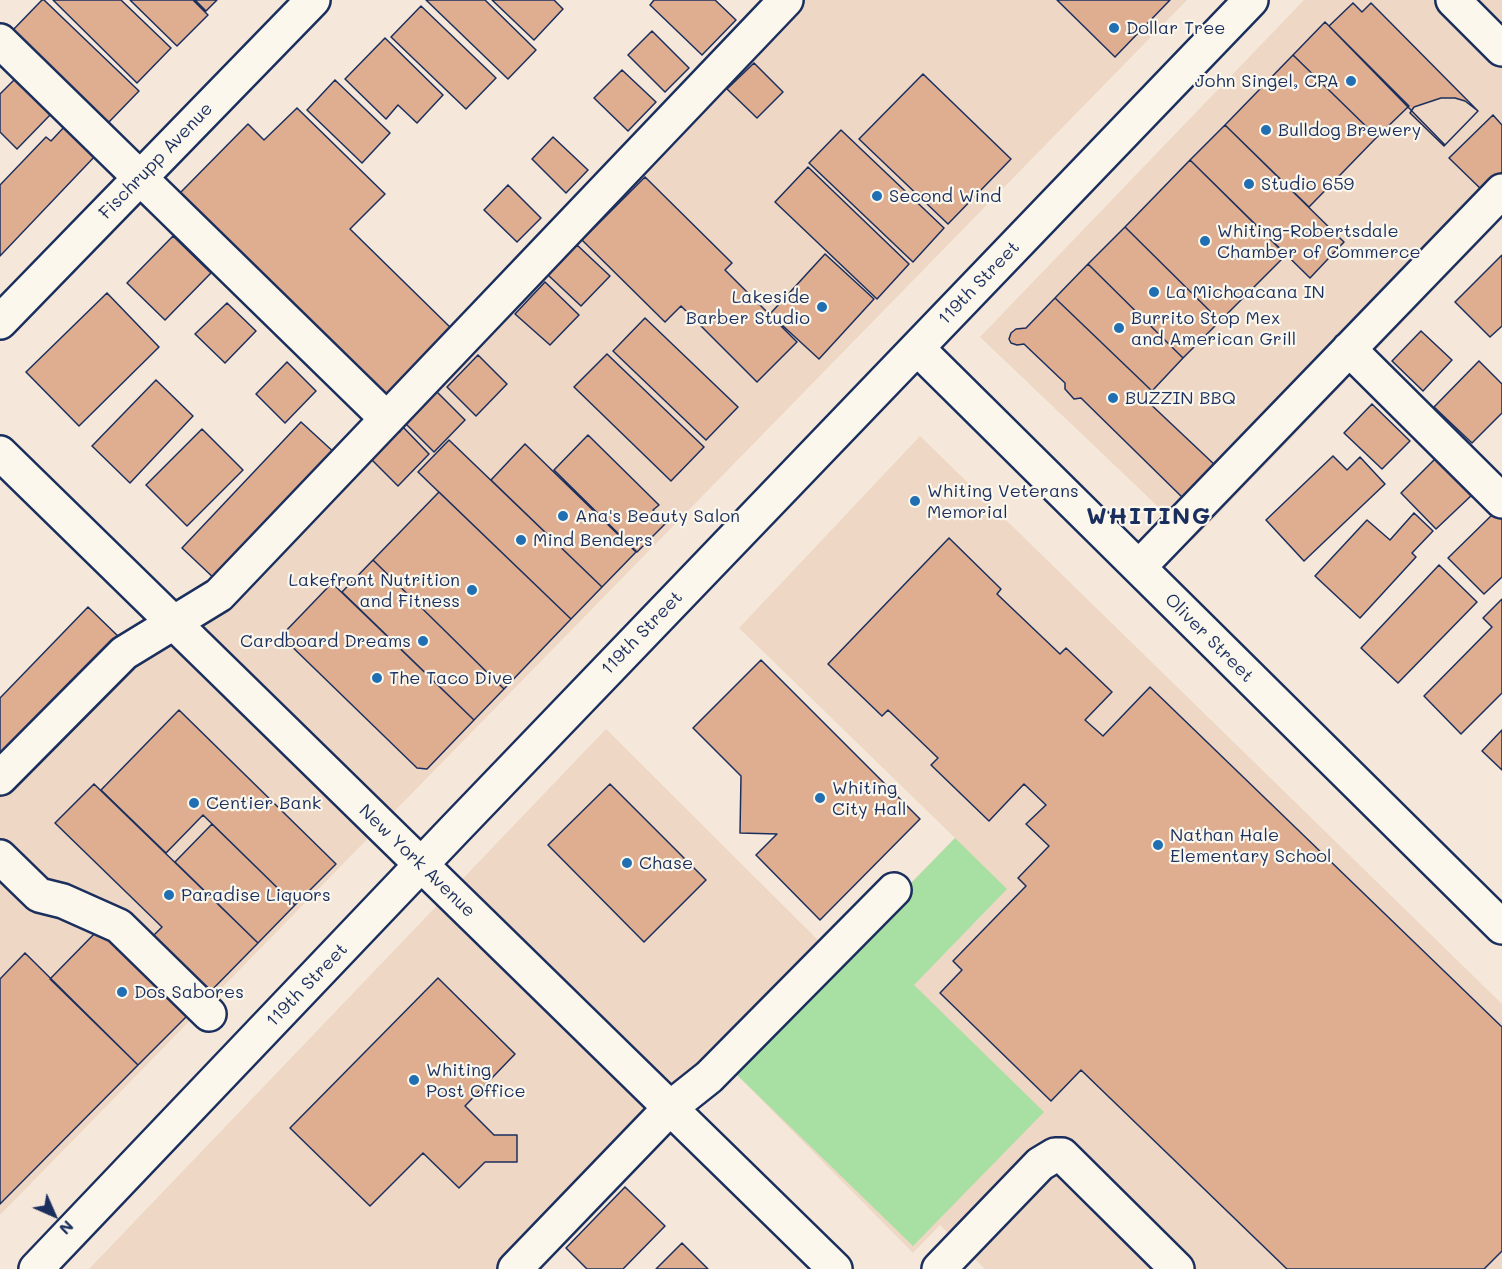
<!DOCTYPE html>
<style>
body{margin:0}
#map{position:relative;width:1502px;height:1269px;overflow:hidden;background:#f5e8da;font-family:Mali,sans-serif}
canvas{display:block}
.north{position:absolute;left:24px;top:1185px;width:60px;height:60px;-webkit-text-stroke:4px #fbf7ec;paint-order:stroke;rotate:135deg;font-size:16px;font-weight:700;line-height:24px;text-align:center;color:#1b2f5e}
.north::after{content:'';display:block;margin:auto;width:21px;height:27px;background:#1b2f5e;clip-path:polygon(50% 0,100% 100%,50% 72%,0 100%)}
</style>
<div id="map">
<canvas width="1502" height="1269"></canvas>
<div class="north">N</div>
</div>
<script>
const c = document.querySelector('canvas').getContext('2d');
c.lineJoin = 'round';
function paint(path, color) {
  c.fillStyle = color;
  c.fill(path, 'evenodd');
}
function toPath(rows) {
  const path = new Path2D();
  for (const r of rows) {
    path.moveTo(r[0], r[1]);
    for (let i = 2; i < r.length; i += 2) path.lineTo(r[i], r[i + 1]);
  }
  return path;
}
function stroke(path, color, width, dash) {
  c.strokeStyle = color;
  c.lineWidth = width;
  c.lineCap = dash ? 'butt' : 'round';
  c.setLineDash(dash || []);
  c.stroke(path);
}
function drawText(font, color, halo, rows, align = 'center') {
  c.font = font + ' Mali,sans-serif';
  c.lineWidth = 4.5;
  c.setLineDash([]);
  c.textBaseline = 'middle';
  c.strokeStyle = halo;
  c.fillStyle = color;
  for (const [text, x, y, turn = 0] of rows) {
    c.save();
    c.translate(x, y);
    c.rotate((+turn || 0) * Math.PI / 180);
    c.textAlign = isNaN(turn) ? turn : align;
    if (halo) c.strokeText(text, 0, 0);
    c.fillText(text, 0, 0);
    c.restore();
  }
}
const built = toPath([
 [766,0,1187,0,0,1215,0,758,206,585],
 [1304,0,1502,0,1502,219,1193,540,980,337],
 [920,436,1502,1004,1502,1027,1150,687,1103,736,1085,720,1112,692,1066,648,1060,654,997,594,1001,588,949,538,828,664,882,716,888,710,938,758,1024,784,1046,805,1026,824,1049,846,1018,878,1026,886,953,961,962,970,940,993,1051,1100,1081,1070,1287,1269,985,1269,940,1225,913,1253,731,1069,532,1269,89,1269,606,729,836,958,955,838,739,628],
 [1502,1251,1502,1269,1484,1269]
]);
const green = toPath([
 [955,838,1007,889,914,985,1044,1112,913,1246,731,1069]
]);
const building = toPath([
 [42,0,44,0,139,91,108,123,12,31,42,0],
 [53,0,121,0,171,48,137,83,53,0],
 [130,0,193,0,208,15,177,46,130,0],
 [195,0,217,0,206,11,195,0],
 [426,0,485,0,536,50,508,79,426,0],
 [492,0,554,0,563,9,534,40,492,0],
 [654,0,715,0,736,20,702,55,650,5,654,0],
 [1057,0,1170,0,1115,57,1057,0],
 [1353,3,1362,12,1371,3,1478,111,1445,145,1329,26,1353,3],
 [421,6,496,78,466,109,391,37,421,6],
 [1325,22,1409,106,1377,137,1293,55,1325,22],
 [652,31,689,68,665,92,628,55,652,31],
 [385,38,443,95,417,123,398,105,386,119,345,79,385,38],
 [1293,55,1377,137,1309,207,1225,125,1293,55],
 [754,63,783,92,757,118,727,89,754,63],
 [622,70,656,102,628,131,594,98,622,70],
 [923,74,1011,159,948,224,859,139,923,74],
 [15,79,51,114,17,149,0,132,0,94,15,79],
 [335,80,390,133,362,163,307,110,335,80],
 [1441,98,1455,98,1465,101,1478,111,1444,146,1410,113,1414,107,1441,98],
 [297,108,385,194,350,229,452,329,387,396,179,194,248,124,264,140,297,108],
 [1493,115,1502,125,1502,172,1483,191,1449,158,1493,115],
 [66,125,97,154,0,256,0,185,46,137,51,141,66,125],
 [1225,125,1344,242,1310,278,1190,160,1225,125],
 [841,130,944,228,913,262,809,163,841,130],
 [553,137,588,170,566,193,532,159,553,137],
 [1190,160,1286,255,1220,321,1125,227,1190,160],
 [808,167,909,264,877,299,775,202,808,167],
 [645,177,732,263,725,270,797,342,757,382,681,306,665,322,582,240,645,177],
 [508,185,541,218,517,242,484,210,508,185],
 [1125,227,1220,321,1183,358,1088,264,1125,227],
 [173,236,211,273,165,320,127,283,173,236],
 [577,245,610,276,581,306,548,275,577,245],
 [825,254,874,299,819,359,770,314,825,254],
 [1502,255,1502,326,1490,337,1455,302,1502,255],
 [1088,264,1183,358,1152,391,1055,298,1088,264],
 [545,282,579,315,550,345,515,314,545,282],
 [107,293,159,347,79,426,26,372,107,293],
 [1055,298,1152,391,1145,399,1216,466,1184,499,1081,398,1074,399,1065,389,1065,383,1024,344,1017,345,1011,343,1009,339,1011,333,1016,329,1026,328,1055,298],
 [227,303,256,331,225,363,195,334,227,303],
 [645,318,738,407,706,440,613,351,645,318],
 [1421,331,1452,360,1423,391,1392,361,1421,331],
 [607,354,704,447,671,481,574,387,607,354],
 [478,355,507,384,476,416,447,387,478,355],
 [1479,361,1502,384,1502,413,1472,443,1434,407,1479,361],
 [287,362,316,391,285,423,256,394,287,362],
 [156,380,193,416,130,483,92,446,156,380],
 [436,391,465,420,434,452,405,423,436,391],
 [1372,404,1410,441,1382,469,1344,433,1372,404],
 [301,422,337,455,217,581,182,548,301,422],
 [401,425,429,454,398,486,369,457,401,425],
 [202,429,243,470,187,526,146,485,202,429],
 [588,435,659,505,653,510,666,523,637,552,554,470,588,435],
 [449,440,602,587,571,619,418,472,449,440],
 [525,444,636,552,602,587,491,480,525,444],
 [1333,456,1347,470,1360,457,1385,484,1304,561,1266,520,1333,456],
 [1438,456,1474,493,1436,529,1401,493,1438,456],
 [439,492,571,619,504,689,373,560,439,492],
 [1495,512,1502,519,1502,577,1484,594,1448,558,1495,512],
 [1414,513,1433,531,1412,553,1416,557,1360,618,1315,576,1367,520,1390,540,1414,513],
 [949,538,1001,589,997,594,1060,654,1066,648,1112,692,1085,720,1103,736,1150,687,1502,1027,1502,1251,1484,1269,1287,1269,1081,1070,1051,1101,940,993,962,970,953,961,1026,886,1018,878,1049,846,1026,824,1046,805,1024,784,989,821,931,765,938,758,888,710,882,716,828,664,949,538],
 [373,560,504,689,474,720,342,592,373,560],
 [1439,565,1477,602,1398,683,1361,648,1439,565],
 [332,583,474,720,427,769,417,768,281,636,332,583],
 [1502,599,1502,693,1461,734,1424,696,1492,627,1483,618,1502,599],
 [88,607,119,637,0,760,0,698,88,607],
 [761,660,920,819,820,920,756,855,777,834,740,833,741,776,693,728,761,660],
 [179,710,336,864,295,905,203,815,166,853,101,790,179,710],
 [1502,730,1502,770,1482,751,1502,730],
 [94,784,258,943,203,999,145,944,162,927,55,823,94,784],
 [610,784,706,880,644,942,548,845,610,784],
 [212,824,295,905,258,943,175,862,212,824],
 [100,928,190,1013,138,1065,50,979,100,928],
 [25,953,138,1065,0,1204,0,979,25,953],
 [438,978,515,1054,465,1106,494,1135,517,1135,517,1162,485,1162,459,1188,423,1153,370,1206,290,1128,438,978],
 [625,1187,665,1226,623,1269,587,1269,566,1248,625,1187],
 [682,1243,708,1269,656,1269,682,1243]
]);
const minor = toPath([
 [1453,0,1502,49],
 [0,41,387,419],
 [0,322,313,0],
 [917,348,1502,927],
 [1349,349,1502,501],
 [0,453,835,1269],
 [1139,567,1502,191],
 [0,778,124,653,219,595,786,0],
 [0,857,39,895,63,901,119,926,209,1014],
 [36,1269,455,829,1251,0],
 [515,1269,670,1108,709,1077,894,890],
 [939,1269,1040,1164,1055,1155,1062,1155,1177,1269]
]);
const markers = [
 [1114,28,6,"#1f6fb2"],
 [1351,81,6,"#1f6fb2"],
 [1266,130,6,"#1f6fb2"],
 [1249,184,6,"#1f6fb2"],
 [877,196,6,"#1f6fb2"],
 [1205,241,6,"#1f6fb2"],
 [1154,292,6,"#1f6fb2"],
 [822,307,6,"#1f6fb2"],
 [1119,328,6,"#1f6fb2"],
 [1113,398,6,"#1f6fb2"],
 [915,501,6,"#1f6fb2"],
 [563,516,6,"#1f6fb2"],
 [521,540,6,"#1f6fb2"],
 [472,590,6,"#1f6fb2"],
 [423,641,6,"#1f6fb2"],
 [377,678,6,"#1f6fb2"],
 [820,798,6,"#1f6fb2"],
 [194,803,6,"#1f6fb2"],
 [1158,845,6,"#1f6fb2"],
 [627,863,6,"#1f6fb2"],
 [169,895,6,"#1f6fb2"],
 [122,992,6,"#1f6fb2"],
 [414,1080,6,"#1f6fb2"]
];
const poiNames = [
 ["Dollar Tree",1126,28],
 ["John Singel, CPA",1339,81,"right"],
 ["Bulldog Brewery",1278,130],
 ["Studio 659",1261,184],
 ["Second Wind",889,196],
 ["Whiting-Robertsdale",1217,231],
 ["Chamber of Commerce",1217,252],
 ["La Michoacana IN",1166,292],
 ["Lakeside",810,297,"right"],
 ["Barber Studio",810,318,"right"],
 ["Burrito Stop Mex",1131,318],
 ["and American Grill",1131,339],
 ["BUZZIN BBQ",1125,398],
 ["Whiting Veterans",927,491],
 ["Memorial",927,512],
 ["Ana's Beauty Salon",575,516],
 ["Mind Benders",533,540],
 ["Lakefront Nutrition",460,580,"right"],
 ["and Fitness",460,601,"right"],
 ["Cardboard Dreams",411,641,"right"],
 ["The Taco Dive",389,678],
 ["Whiting",832,788],
 ["City Hall",832,809],
 ["Centier Bank",206,803],
 ["Nathan Hale",1170,835],
 ["Elementary School",1170,856],
 ["Chase",639,863],
 ["Paradise Liquors",181,895],
 ["Dos Sabores",134,992],
 ["Whiting",426,1070],
 ["Post Office",426,1091]
];
const streetNames = [
 ["Fischrupp Avenue",156,161,-46],
 ["119th Street",979,283,-46],
 ["119th Street",642,633,-46],
 ["Oliver Street",1209,638,45],
 ["New York Avenue",417,861,44],
 ["119th Street",307,985,-46]
];
const districtNames = [
 ["WHITING",1149,517]
];
paint(built, '#eed7c4');
paint(green, '#a8e0a4');
paint(building, '#dfae91');
stroke(building, '#1b2f5e', 1.5);
stroke(minor, '#1b2f5e', 38);
stroke(minor, '#fbf7ec', 33);
for (const [x, y, r, color] of markers) {
  const dot = new Path2D();
  dot.arc(x, y, r, 0, 2 * Math.PI);
  c.fillStyle = color;
  c.fill(dot);
  stroke(dot, '#fbf7ec', 2);
}
drawText('18px', '#1b2f5e', '#fbf7ec', poiNames, 'left');
drawText('18px', '#1b2f5e', '#fbf7ec', streetNames);
c.letterSpacing = '1.5px';
drawText('bold 24px', '#1b2f5e', '#fbf7ec', districtNames);
c.letterSpacing = '0px';
</script>
